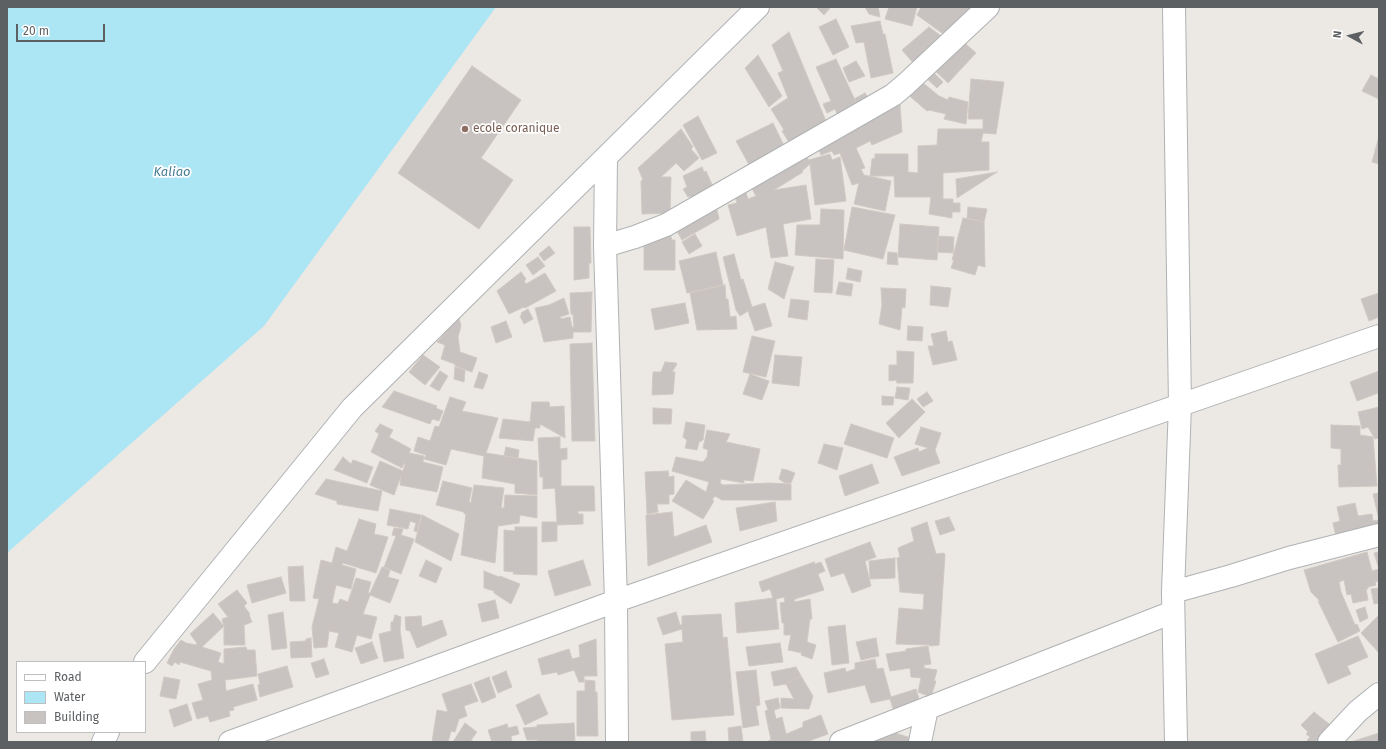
<!DOCTYPE html>
<style>
body{margin:0}
#map{position:relative;width:1386px;height:749px;overflow:hidden;background:#ece8e4;font-family:"Fira Sans",sans-serif}
canvas{display:block}
.frame{position:absolute;inset:0;border:8px solid #5c6062;pointer-events:none}
.legend{position:absolute;left:16px;top:661px;width:130px;height:72px;box-sizing:border-box;background:#fff;border:1px solid #bebfc0;margin:0;padding:5px 7px;list-style:none;font-size:12px;color:#5c6062}
.legend li{display:flex;align-items:center;gap:8px;height:20px}
.legend b{width:20px;border:1px solid #bebfc0}
.north{position:absolute;left:1330px;top:16px;width:40px;height:40px;-webkit-text-stroke:3px #fff;paint-order:stroke;rotate:277deg;font-size:11px;font-weight:700;line-height:16px;text-align:center;color:#5c6062}
.north::after{content:'';display:block;margin:auto;width:14px;height:18px;background:#5c6062;clip-path:polygon(50% 0,100% 100%,50% 72%,0 100%)}
.scale{position:absolute;left:16px;top:24px;width:89px;height:18px;box-sizing:border-box;border:2px solid #5c6062;border-top:0;padding-left:5px;font-size:12px;line-height:14px;white-space:nowrap;color:#5c6062;-webkit-text-stroke:3px #fff;paint-order:stroke}
</style>
<div id="map">
<canvas width="1386" height="749"></canvas>
<div class="frame"></div>
<ul class="legend">
<li><b style="height:5px;background:#fff"></b>Road</li>
<li><b style="height:11px;background:#ace5f4"></b>Water</li>
<li><b style="height:11px;background:#c8c3c0"></b>Building</li>
</ul>
<div class="north">N</div>
<div class="scale">20 m</div>
</div>
<script>
const c = document.querySelector('canvas').getContext('2d');
c.lineJoin = 'round';
function paint(path, color) {
  c.fillStyle = color;
  c.fill(path, 'evenodd');
}
function toPath(rows) {
  const path = new Path2D();
  for (const r of rows) {
    path.moveTo(r[0], r[1]);
    for (let i = 2; i < r.length; i += 2) path.lineTo(r[i], r[i + 1]);
  }
  return path;
}
function stroke(path, color, width, dash) {
  c.strokeStyle = color;
  c.lineWidth = width;
  c.lineCap = dash ? 'butt' : 'round';
  c.setLineDash(dash || []);
  c.stroke(path);
}
function drawText(font, color, halo, rows, align = 'center') {
  c.font = font + ' "Fira Sans",sans-serif';
  c.lineWidth = 3.5;
  c.setLineDash([]);
  c.textBaseline = 'middle';
  c.strokeStyle = halo;
  c.fillStyle = color;
  for (const [text, x, y, turn = 0] of rows) {
    c.save();
    c.translate(x, y);
    c.rotate((+turn || 0) * Math.PI / 180);
    c.textAlign = isNaN(turn) ? turn : align;
    if (halo) c.strokeText(text, 0, 0);
    c.fillText(text, 0, 0);
    c.restore();
  }
}
const water = toPath([
 [7,7,496,7,264,326,7,553]
]);
const building = toPath([
 [816,7,831,7,824,15,816,7],
 [865,7,878,7,880,17,869,14,865,7],
 [889,7,917,7,912,26,885,19,889,7],
 [921,7,978,7,949,38,917,15,921,7],
 [836,19,849,47,833,55,819,27,836,19],
 [880,21,883,34,885,34,893,73,871,78,864,42,856,43,851,26,880,21],
 [929,27,945,39,915,65,902,50,929,27],
 [789,32,828,126,792,147,782,131,784,130,771,109,788,98,778,73,783,71,772,45,789,32],
 [958,37,976,53,948,83,931,67,958,37],
 [758,55,782,96,769,107,745,68,758,55],
 [836,59,860,111,840,120,835,109,827,113,823,104,831,101,816,67,836,59],
 [856,61,865,76,849,82,843,68,856,61],
 [472,66,521,100,481,158,513,180,479,229,398,173,472,66],
 [930,69,943,82,937,88,923,75,930,69],
 [1371,75,1379,79,1379,99,1362,91,1371,75],
 [917,78,939,96,948,100,949,97,968,102,966,124,944,119,946,114,929,110,927,111,905,92,917,78],
 [971,79,1004,82,996,134,983,133,981,142,989,142,989,170,943,173,943,199,953,199,953,203,960,203,960,212,952,212,952,218,929,214,931,197,895,197,894,176,870,176,872,159,875,158,875,154,908,154,908,172,918,173,918,146,937,145,938,129,983,129,983,119,968,119,971,79],
 [865,93,870,101,859,107,854,99,865,93],
 [900,105,902,132,872,145,870,141,856,148,865,168,861,169,864,175,891,181,885,211,854,204,859,183,852,185,840,153,834,155,832,151,821,155,816,142,900,105],
 [698,116,717,153,702,160,683,125,698,116],
 [773,123,787,152,752,170,736,141,773,123],
 [681,129,693,147,691,149,699,158,684,171,676,163,661,177,671,177,670,213,642,214,641,181,643,180,638,168,681,129],
 [1379,136,1379,164,1372,162,1379,136],
 [801,152,809,160,830,154,832,160,840,157,846,201,815,205,810,164,802,171,803,172,774,190,806,185,811,219,783,224,788,256,771,258,766,227,737,236,728,205,737,203,734,193,745,190,748,199,756,196,749,183,801,152],
 [702,167,704,172,706,171,714,189,695,202,691,196,688,197,683,189,687,187,683,176,702,167],
 [997,172,957,198,956,179,997,172],
 [715,201,719,219,682,240,674,226,715,201],
 [852,207,895,215,883,259,844,250,852,207],
 [968,207,987,209,984,222,967,218,968,207],
 [821,209,844,210,843,259,795,255,797,225,820,225,821,209],
 [963,218,984,222,985,267,978,265,975,275,951,268,954,260,952,260,963,218],
 [900,224,939,227,937,260,898,257,900,224],
 [574,227,590,227,591,263,589,263,589,278,574,280,574,227],
 [668,228,672,240,675,240,675,270,644,270,644,240,668,228],
 [695,234,702,246,689,254,682,242,695,234],
 [938,236,954,237,953,253,937,252,938,236],
 [549,246,555,253,544,261,539,254,549,246],
 [716,252,723,285,687,293,679,261,716,252],
 [888,252,897,253,898,265,887,264,888,252],
 [734,254,741,280,743,279,752,307,765,303,772,326,755,331,748,311,740,316,736,310,723,257,734,254],
 [538,257,545,266,533,275,526,265,538,257],
 [816,259,834,260,832,293,814,292,816,259],
 [775,262,794,267,784,299,768,289,775,262],
 [848,268,862,271,860,282,846,279,848,268],
 [521,272,526,279,524,281,526,284,545,273,556,291,525,308,524,307,509,314,497,291,521,272],
 [839,282,853,284,851,296,836,294,839,282],
 [725,285,726,299,728,299,730,317,736,316,737,329,697,330,690,293,725,285],
 [931,286,951,288,948,307,930,305,931,286],
 [881,288,906,289,905,308,902,307,900,330,879,324,882,305,881,288],
 [592,292,591,332,573,332,573,338,544,342,535,308,549,305,564,298,569,314,560,317,561,319,570,317,572,327,574,327,573,315,571,314,570,293,592,292],
 [1379,293,1379,317,1369,321,1361,299,1379,293],
 [791,299,809,301,807,320,788,317,791,299],
 [685,303,689,323,655,330,651,309,685,303],
 [528,309,533,319,524,324,520,316,522,315,521,313,528,309],
 [459,318,461,326,458,337,460,352,477,358,472,372,455,366,455,364,441,359,445,345,437,342,459,318],
 [506,321,512,337,496,343,491,327,506,321],
 [908,326,923,327,922,341,907,340,908,326],
 [946,331,948,342,952,341,957,360,933,365,928,346,934,346,931,334,946,331],
 [752,336,775,341,766,377,743,372,752,336],
 [592,343,595,441,572,441,570,344,592,343],
 [897,351,914,352,913,383,897,383,896,380,889,381,889,365,897,365,897,351],
 [423,355,440,367,425,385,409,372,423,355],
 [775,355,802,357,799,386,772,383,775,355],
 [665,362,676,363,677,364,672,372,675,372,673,394,652,395,653,372,661,372,665,362],
 [455,367,465,370,464,382,454,379,455,367],
 [440,371,448,376,439,391,430,386,440,371],
 [1379,371,1379,397,1378,393,1357,401,1350,382,1379,371],
 [479,372,488,375,483,389,474,387,479,372],
 [750,374,769,381,762,400,743,394,750,374],
 [897,387,910,388,908,400,895,398,897,387],
 [394,391,437,406,436,408,443,411,439,421,432,419,430,424,382,407,394,391],
 [927,392,933,401,923,407,917,399,927,392],
 [882,396,894,397,893,405,882,405,882,396],
 [450,397,466,402,462,411,498,418,486,453,537,461,537,495,515,493,515,484,482,478,484,456,451,449,446,465,424,459,426,455,414,451,418,437,430,441,435,426,439,427,450,397],
 [912,399,925,412,899,438,886,423,912,399],
 [532,402,549,402,550,407,564,406,565,438,540,424,540,428,535,428,533,441,499,438,503,419,530,422,532,402],
 [1379,407,1379,438,1375,439,1368,427,1362,429,1358,412,1379,407],
 [653,408,672,409,671,424,653,424,653,408],
 [686,422,705,425,703,440,699,442,697,450,685,448,687,440,683,437,686,422],
 [380,424,393,430,389,437,411,449,409,453,424,456,423,462,443,467,437,492,400,485,401,476,394,495,370,485,380,461,403,471,405,464,404,463,402,468,371,452,379,434,375,431,380,424],
 [851,424,894,438,887,458,844,444,851,424],
 [1331,425,1360,426,1360,435,1373,437,1377,486,1339,487,1338,465,1341,465,1341,449,1331,448,1331,425],
 [921,427,941,433,935,450,940,463,902,476,894,457,918,448,919,452,928,448,915,444,921,427],
 [707,430,730,434,726,442,760,449,753,481,744,480,744,483,721,479,720,483,723,485,770,483,791,484,791,500,722,500,715,496,712,500,714,501,703,519,672,501,686,480,706,492,709,482,672,471,676,457,703,462,707,457,708,450,703,448,707,430],
 [560,437,560,449,567,448,567,459,561,460,561,486,594,486,595,511,578,511,578,514,583,514,583,524,557,525,557,541,542,542,542,522,557,522,555,488,543,489,543,477,540,477,538,438,560,437],
 [824,444,843,448,837,470,818,463,824,444],
 [506,447,519,450,518,458,504,456,506,447],
 [343,457,351,464,353,460,373,467,367,483,334,470,343,457],
 [872,464,879,483,845,496,839,476,872,464],
 [782,469,787,470,795,473,791,483,785,483,779,479,782,469],
 [668,471,669,477,674,476,674,494,669,495,669,504,657,504,658,512,647,514,645,472,668,471],
 [326,479,382,491,378,511,337,504,337,501,315,494,326,479],
 [443,481,472,488,469,502,471,503,474,485,504,488,501,508,504,508,505,495,537,496,537,518,520,515,519,523,498,526,495,563,461,555,466,514,464,514,464,512,436,505,443,481],
 [1379,493,1379,532,1337,542,1333,523,1340,521,1337,507,1355,503,1358,516,1372,514,1373,521,1379,520,1373,494,1379,493],
 [775,502,777,521,740,531,736,508,775,502],
 [390,509,421,515,417,532,414,531,416,523,410,521,408,529,387,525,390,509],
 [672,512,674,537,706,525,712,542,648,566,646,515,672,512],
 [422,515,459,534,451,561,415,542,422,515],
 [949,517,955,530,940,535,935,521,949,517],
 [359,519,376,524,374,534,388,537,376,573,343,563,342,565,356,569,351,589,336,585,332,603,338,604,340,599,348,602,356,578,371,582,368,593,370,593,382,567,390,570,388,577,399,580,390,603,370,595,363,614,377,617,371,639,357,635,352,652,335,647,339,633,329,631,327,647,314,648,312,627,319,599,313,598,321,560,332,563,336,547,347,551,359,519],
 [927,522,936,554,944,553,945,555,939,645,930,646,930,645,896,644,899,608,923,610,924,594,900,592,897,558,900,557,898,548,914,541,911,528,927,522],
 [515,527,537,527,537,575,513,574,514,572,504,571,504,530,515,531,515,527],
 [394,528,403,529,401,535,414,539,401,574,384,567,396,536,392,535,394,528],
 [870,542,876,557,865,561,871,586,852,593,844,573,831,577,825,559,870,542],
 [1367,552,1372,571,1379,569,1379,581,1375,582,1376,585,1368,587,1368,589,1366,589,1368,600,1353,603,1351,594,1347,595,1344,580,1339,582,1341,592,1355,625,1357,624,1360,631,1338,642,1318,601,1320,601,1311,592,1304,570,1367,552],
 [1379,552,1379,569,1374,553,1379,552],
 [895,558,895,578,870,579,869,561,895,558],
 [426,560,442,568,436,583,419,576,426,560],
 [583,560,591,585,555,596,548,571,583,560],
 [814,562,815,564,821,562,825,571,818,574,824,590,795,599,794,602,810,599,812,619,810,619,807,642,816,645,812,659,801,655,802,653,788,650,791,635,784,635,784,623,782,623,780,603,785,602,784,597,776,599,779,629,737,633,735,603,773,598,770,589,762,592,759,582,814,562],
 [303,566,305,601,290,601,288,567,303,566],
 [484,571,499,577,500,576,520,584,511,604,494,593,494,591,484,588,484,571],
 [281,577,286,593,252,603,247,585,281,577],
 [1379,588,1379,603,1374,604,1371,589,1379,588],
 [237,590,247,603,244,606,250,614,249,615,252,622,244,625,245,645,224,645,224,626,222,619,228,617,218,604,237,590],
 [495,600,499,618,482,622,478,604,495,600],
 [1365,607,1368,618,1360,622,1356,610,1365,607],
 [283,612,287,648,272,650,268,615,283,612],
 [676,612,680,625,682,625,682,616,721,614,723,638,727,637,734,715,672,720,665,644,683,642,682,629,663,635,657,618,676,612],
 [213,613,224,626,202,647,221,653,218,662,224,664,224,649,246,647,247,650,255,650,257,676,225,680,226,691,253,684,257,700,233,707,234,710,229,711,230,716,210,722,208,716,197,719,192,703,203,700,198,684,212,680,211,671,180,662,179,665,175,662,172,666,167,663,174,649,181,640,186,643,196,645,197,643,190,634,213,613],
 [395,615,401,617,400,630,404,658,384,662,379,634,391,631,391,622,393,622,395,615],
 [1379,615,1379,653,1361,633,1379,615],
 [421,616,422,627,442,620,447,635,417,648,410,631,406,630,405,617,421,616],
 [845,625,849,663,832,665,828,627,845,625],
 [1358,636,1368,657,1347,666,1351,674,1328,684,1315,654,1358,636],
 [311,638,312,657,291,658,290,642,306,641,306,639,311,638],
 [876,638,879,656,861,660,856,642,876,638],
 [596,639,597,676,584,676,584,682,579,682,574,670,558,675,557,672,542,675,538,659,569,649,572,659,580,657,579,645,596,639],
 [372,642,378,658,361,664,355,648,372,642],
 [780,643,783,662,749,666,746,647,780,643],
 [928,646,931,664,924,665,924,668,937,670,934,681,936,681,931,697,918,692,921,678,911,677,910,668,890,671,886,654,906,651,906,649,928,646],
 [324,659,329,674,316,678,311,663,324,659],
 [875,659,877,669,883,668,891,697,916,689,921,706,895,715,890,699,871,703,865,685,828,693,824,673,845,668,846,672,855,669,855,663,875,659],
 [287,666,293,687,260,697,258,685,260,684,258,674,287,666],
 [796,667,801,676,786,684,774,686,771,672,796,667],
 [756,670,760,705,756,706,759,725,743,728,736,672,756,670],
 [506,671,512,687,498,693,492,677,506,671],
 [801,676,813,696,809,709,781,708,781,698,794,699,786,684,801,676],
 [164,677,180,680,176,699,160,696,164,677],
 [489,677,496,697,482,703,474,683,489,677],
 [585,680,595,681,595,692,597,692,598,736,577,736,577,691,585,691,585,680],
 [471,684,478,701,464,706,467,716,459,719,455,732,451,731,448,742,432,742,437,710,448,712,442,694,471,684],
 [539,694,548,714,525,725,516,705,539,694],
 [778,698,780,708,774,710,776,719,782,717,786,734,803,727,803,722,821,715,828,734,809,741,810,742,769,742,768,741,771,740,765,711,768,710,765,701,778,698],
 [187,704,192,720,174,727,169,710,187,704],
 [1314,712,1338,731,1326,742,1306,742,1310,737,1306,734,1308,732,1301,725,1314,712],
 [465,723,477,732,471,740,474,742,453,742,465,723],
 [574,723,575,742,537,742,537,740,527,740,523,728,537,727,537,725,574,723],
 [507,724,508,728,517,726,519,734,511,736,512,742,492,742,488,730,507,724],
 [741,726,743,742,729,742,728,728,741,726],
 [877,727,914,739,913,742,872,742,877,727],
 [705,731,706,742,691,742,691,732,705,731],
 [1379,733,1379,742,1351,742,1379,733]
]);
const minor = toPath([
 [1174,7,1180,405,1173,592,1176,742],
 [606,158,605,246,616,601,617,742],
 [605,246,635,237,666,225,893,95,906,84,988,7],
 [1173,592,1231,576,1289,558,1379,535],
 [145,662,352,408,758,7],
 [103,742,108,732],
 [230,742,616,601,1379,336],
 [841,742,1173,612],
 [920,742,927,708],
 [1329,742,1358,711,1379,694]
]);
const markers = [
 [465,129,4,"#8d6e63"]
];
const educationNames = [
 ["ecole coranique",473,129]
];
const waterNames = [
 ["Kaliao",172,172]
];
paint(water, '#ace5f4');
paint(building, '#c8c3c0');
stroke(building, '#d0c9c3', 1);
stroke(minor, '#afb2b4', 24);
stroke(minor, '#fff', 22);
for (const [x, y, r, color] of markers) {
  const dot = new Path2D();
  dot.arc(x, y, r, 0, 2 * Math.PI);
  c.fillStyle = color;
  c.fill(dot);
  stroke(dot, '#fff', 1.5);
}
drawText('12px', '#785e54', '#fff', educationNames, 'left');
drawText('italic 13px', '#457d93', '#fff', waterNames);
</script>
